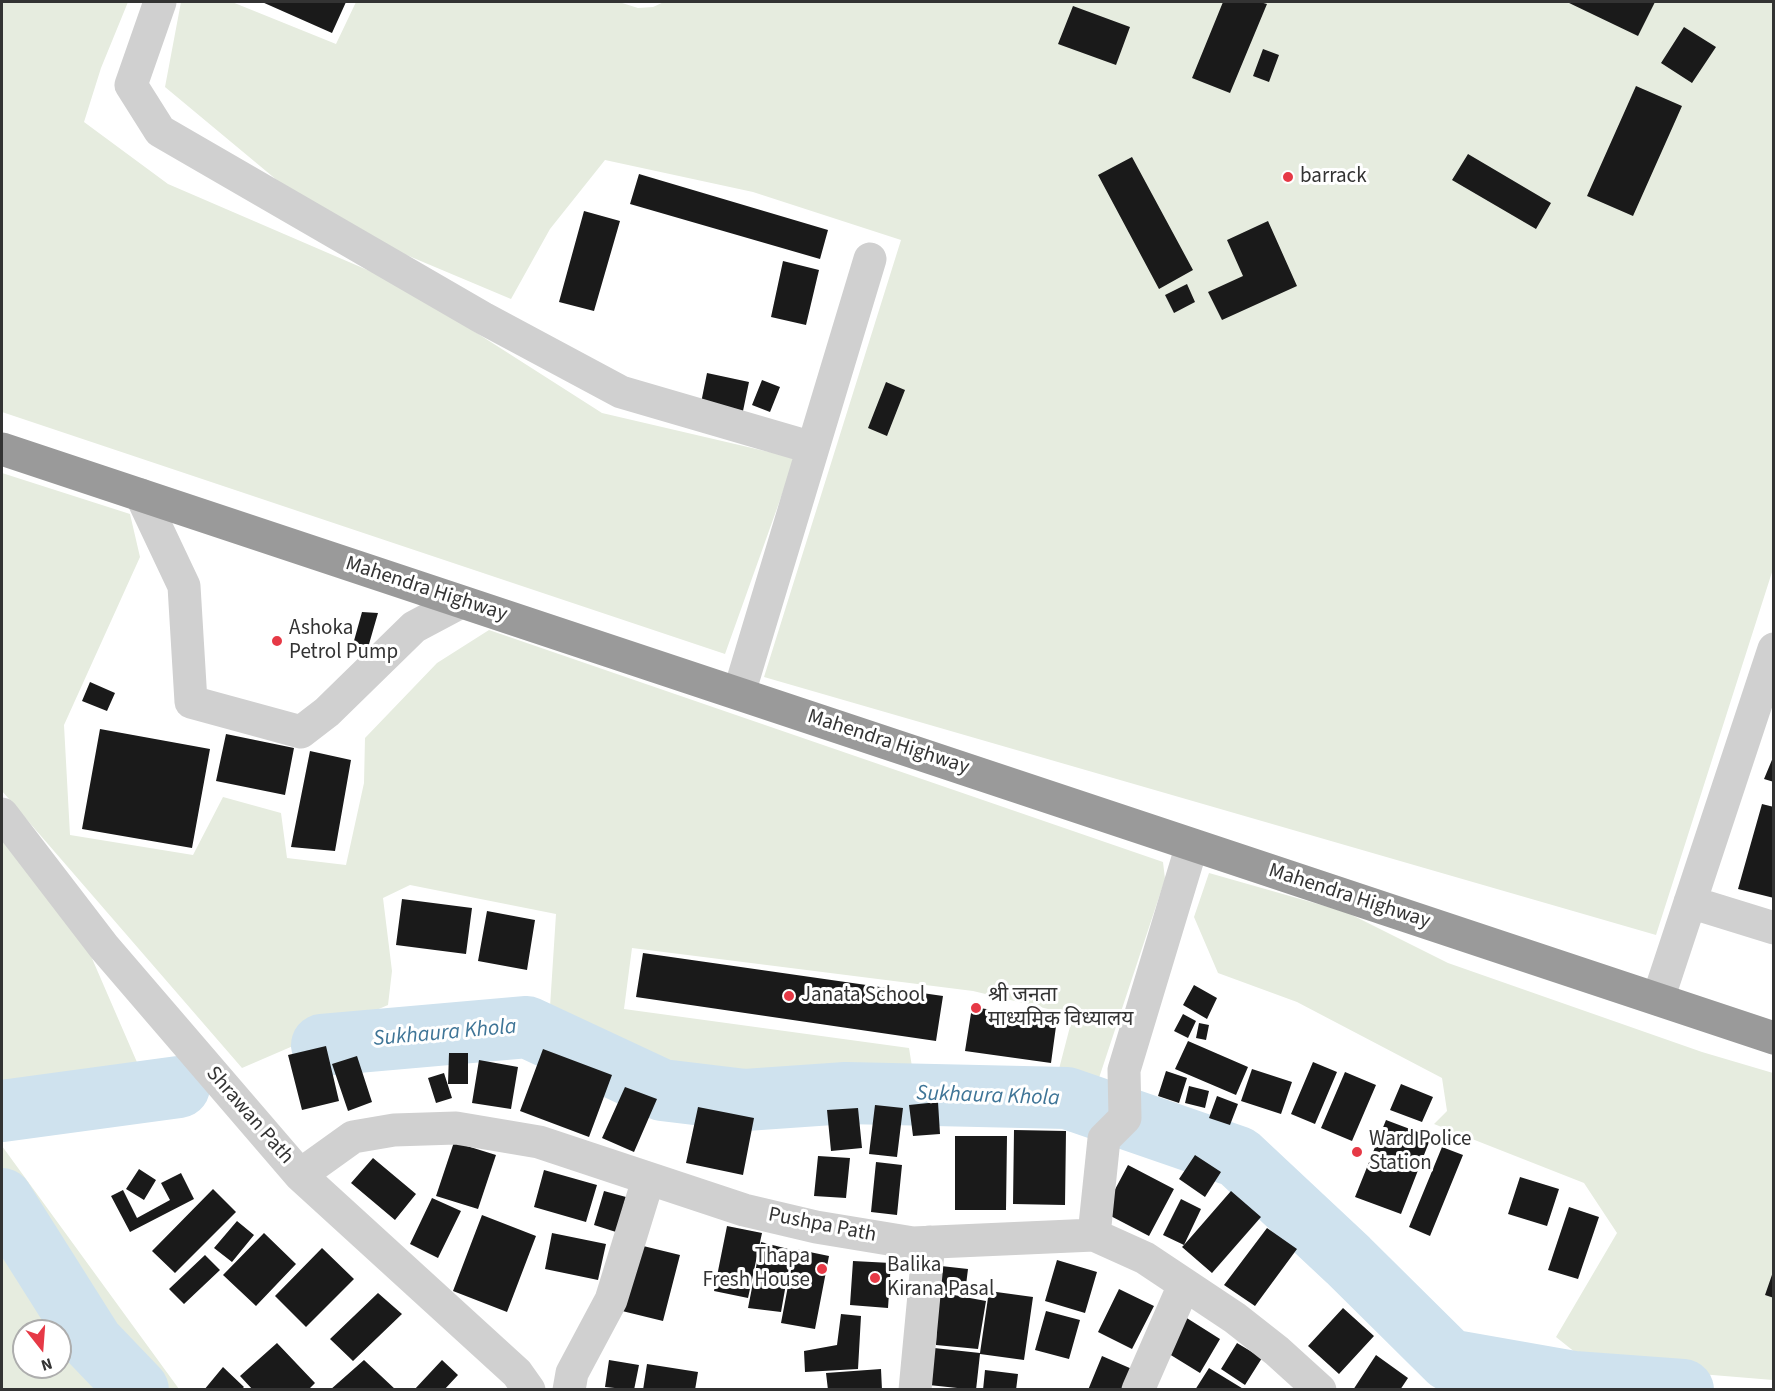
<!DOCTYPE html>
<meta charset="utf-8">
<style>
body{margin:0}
#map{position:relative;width:1775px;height:1391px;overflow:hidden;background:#fff;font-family:"Source Sans 3",sans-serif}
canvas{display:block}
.frame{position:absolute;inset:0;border:3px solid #333;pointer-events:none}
.north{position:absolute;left:12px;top:1319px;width:60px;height:60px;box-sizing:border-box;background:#fff;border:2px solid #adadad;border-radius:50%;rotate:163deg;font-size:16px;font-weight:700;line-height:24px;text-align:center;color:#333}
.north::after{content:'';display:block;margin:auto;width:21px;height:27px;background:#e63946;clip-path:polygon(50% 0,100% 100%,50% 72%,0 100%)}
</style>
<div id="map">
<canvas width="1775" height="1391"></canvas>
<div class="frame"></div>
<div class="north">N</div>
</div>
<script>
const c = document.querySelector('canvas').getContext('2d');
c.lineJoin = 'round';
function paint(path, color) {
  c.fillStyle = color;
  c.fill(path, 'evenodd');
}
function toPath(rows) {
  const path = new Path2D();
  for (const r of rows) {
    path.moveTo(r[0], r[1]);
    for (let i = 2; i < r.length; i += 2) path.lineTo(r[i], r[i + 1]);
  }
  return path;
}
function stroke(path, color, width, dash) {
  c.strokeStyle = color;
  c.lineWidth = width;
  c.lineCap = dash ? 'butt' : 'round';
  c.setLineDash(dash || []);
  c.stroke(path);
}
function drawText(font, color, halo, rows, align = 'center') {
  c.font = font + ' "Source Sans 3","Noto Sans Devanagari",sans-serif';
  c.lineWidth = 6;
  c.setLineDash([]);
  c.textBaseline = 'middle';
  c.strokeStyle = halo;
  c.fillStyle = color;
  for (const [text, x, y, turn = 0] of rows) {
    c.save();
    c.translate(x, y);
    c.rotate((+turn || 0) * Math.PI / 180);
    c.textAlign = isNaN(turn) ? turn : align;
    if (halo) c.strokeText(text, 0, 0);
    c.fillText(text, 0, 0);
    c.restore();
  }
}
const green = toPath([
 [2,2,128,2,101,68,84,122,168,184,400,284,602,413,795,458,725,654,2,412],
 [181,2,232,2,336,44,356,2,619,2,638,8,653,7,664,2,1773,2,1773,569,1656,935,764,677,901,240,753,192,605,160,550,229,511,299,404,254,278,181,165,87],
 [2,473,130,514,140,557,64,725,70,835,193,855,223,797,281,813,287,858,346,865,364,783,365,738,437,663,489,630,1163,862,1165,879,1097,1084,1059,1069,1073,1015,973,991,632,948,624,1009,909,1048,913,1073,768,1090,639,1062,550,1007,556,914,410,885,383,898,392,971,388,1005,242,1068,2,791],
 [2,836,81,933,146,1083,2,1142],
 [1209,873,1346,912,1448,963,1702,1052,1773,1073,1773,1380,1591,1365,1556,1337,1617,1233,1584,1183,1434,1124,1447,1111,1442,1078,1297,1002,1218,973,1194,917],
 [2,1146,179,1389,2,1389],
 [24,1331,60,1331,60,1367,24,1367]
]);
const river = toPath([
 [322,1045,527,1027,662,1090,745,1100,846,1093,1067,1098,1238,1157,1348,1260,1449,1360,1574,1382,1683,1390],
 [2,1111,179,1087],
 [2,1199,93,1343,138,1390]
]);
const building = toPath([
 [262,2,346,2,332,33],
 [1223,2,1260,2,1267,4,1230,93,1192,78],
 [1567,2,1655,2,1638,36],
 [1073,6,1130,27,1116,65,1058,44],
 [1684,27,1716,47,1692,83,1661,63],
 [1263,49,1279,55,1269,82,1253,76],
 [1636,86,1682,106,1633,216,1587,196],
 [1468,154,1551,203,1536,229,1452,180],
 [1132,157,1193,270,1159,289,1098,175],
 [639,174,828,230,820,259,630,204],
 [584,211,620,221,594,311,559,302],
 [1268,221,1297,286,1222,320,1208,292,1243,276,1227,240],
 [783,261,819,270,806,325,771,317],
 [1187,284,1195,302,1174,313,1165,295],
 [707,373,749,382,743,411,701,403],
 [762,380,780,387,770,412,752,405],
 [886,382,905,390,887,436,868,428],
 [362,612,378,613,365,658,352,648],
 [90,682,115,693,107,711,82,701],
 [100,729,210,749,192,848,82,829],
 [226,734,294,748,285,795,216,781],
 [310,751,351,760,335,851,291,847],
 [1774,755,1774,782,1764,779],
 [1762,804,1774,807,1774,898,1738,889],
 [402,899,472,908,466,954,396,945],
 [487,911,535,920,527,970,478,961],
 [643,953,943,996,936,1041,636,997],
 [1194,985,1217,998,1207,1019,1183,1005],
 [972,1007,1057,1019,1051,1063,965,1051],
 [1183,1014,1196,1021,1188,1038,1174,1031],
 [1199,1023,1209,1025,1206,1040,1196,1038],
 [1188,1041,1248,1067,1236,1095,1175,1069],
 [326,1046,339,1101,302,1110,288,1055],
 [543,1049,612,1075,589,1137,520,1111],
 [449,1053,468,1053,468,1084,448,1084],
 [357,1056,372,1102,348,1111,332,1064],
 [479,1060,518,1067,511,1109,472,1103],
 [1313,1062,1337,1072,1315,1124,1291,1114],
 [1252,1069,1292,1082,1281,1114,1241,1101],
 [1166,1071,1187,1078,1179,1103,1158,1096],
 [1345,1072,1376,1085,1352,1141,1321,1128],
 [444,1073,452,1098,436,1103,428,1078],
 [1401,1084,1433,1097,1422,1122,1390,1110],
 [1189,1086,1209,1091,1205,1108,1185,1103],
 [625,1087,657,1099,634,1152,602,1138],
 [1217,1096,1238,1104,1230,1125,1209,1118],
 [938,1102,940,1134,913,1136,909,1105],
 [875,1105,903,1108,897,1157,869,1154],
 [698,1107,754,1118,743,1175,686,1163],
 [858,1108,862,1148,831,1151,827,1110],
 [1386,1120,1431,1137,1401,1214,1355,1197],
 [1014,1130,1066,1131,1065,1205,1013,1204],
 [955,1136,1007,1136,1006,1210,955,1210],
 [454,1142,496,1155,478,1209,436,1196],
 [1442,1147,1463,1155,1430,1236,1409,1227],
 [1195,1155,1221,1172,1205,1197,1179,1179],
 [818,1156,850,1158,846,1198,814,1196],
 [373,1158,416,1194,395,1220,351,1183],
 [876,1162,902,1165,897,1215,871,1212],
 [1128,1165,1174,1189,1149,1236,1103,1212],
 [139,1169,156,1180,144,1200,126,1189],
 [544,1170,597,1185,586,1222,534,1207],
 [181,1173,194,1199,130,1232,111,1196,123,1190,137,1218,170,1200,161,1183],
 [1520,1177,1559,1189,1547,1226,1508,1214],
 [213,1189,236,1212,175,1273,152,1251],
 [604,1191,626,1197,616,1232,594,1225],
 [1231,1191,1261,1217,1212,1273,1182,1247,1184,1245,1163,1235,1181,1199,1201,1209,1184,1245],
 [432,1198,461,1211,438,1258,410,1244],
 [1569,1207,1599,1217,1578,1279,1548,1270],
 [482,1215,536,1236,507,1312,453,1291],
 [237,1221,254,1235,232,1262,214,1248],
 [727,1226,762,1233,748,1298,714,1291],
 [1267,1228,1297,1249,1255,1306,1224,1285],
 [264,1233,296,1264,256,1306,223,1275],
 [552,1233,606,1244,598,1280,545,1269],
 [761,1242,792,1250,781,1312,748,1308],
 [635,1244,680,1255,663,1321,618,1310],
 [322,1248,354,1279,306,1327,275,1296],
 [795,1249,829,1256,815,1329,781,1323],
 [205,1255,220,1270,184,1304,169,1289],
 [1057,1260,1097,1272,1085,1313,1045,1301],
 [853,1261,891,1263,888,1308,850,1305],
 [932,1265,968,1269,965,1293,930,1289],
 [1774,1269,1774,1298,1765,1295],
 [1119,1289,1154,1306,1132,1349,1098,1332],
 [989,1291,1033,1297,1024,1360,980,1354,976,1390,929,1385,934,1348,980,1353],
 [938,1292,986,1301,978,1349,936,1345],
 [378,1293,402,1314,353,1361,330,1339],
 [1343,1308,1374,1336,1339,1374,1308,1346],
 [1046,1311,1080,1320,1069,1359,1035,1350],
 [841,1314,861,1316,858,1369,805,1372,804,1351,837,1345],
 [1182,1315,1220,1339,1200,1373,1161,1349],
 [277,1343,315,1383,308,1390,253,1390,240,1376],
 [1237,1343,1262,1358,1245,1385,1221,1369],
 [1376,1355,1408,1378,1400,1390,1353,1390],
 [1102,1356,1132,1369,1123,1390,1088,1390],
 [364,1360,396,1390,330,1390],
 [442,1360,458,1375,444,1390,414,1390],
 [609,1360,639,1365,634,1390,605,1387],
 [647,1364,698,1372,695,1390,643,1390],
 [223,1367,244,1387,241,1390,204,1390],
 [1209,1368,1245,1390,1195,1390],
 [881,1369,882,1390,828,1390,826,1373],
 [985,1370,1018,1374,1016,1390,983,1390]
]);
const minor = toPath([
 [160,2,131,85,160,131,483,318,621,392,813,448],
 [141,495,184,586,191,702,301,732,327,712,414,627,461,602],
 [739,693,870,259],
 [2,814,104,947,300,1175,517,1373,529,1390],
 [1690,902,1774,928],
 [1658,999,1774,649],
 [300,1175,353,1137,394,1130,456,1128,539,1142,744,1210,816,1227,913,1243,1094,1235,1145,1258,1235,1318,1277,1351,1320,1390],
 [1094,1235,1104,1139,1125,1118,1124,1070,1192,845],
 [569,1390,572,1373,611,1300,648,1180],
 [915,1390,929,1242],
 [1138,1390,1184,1285]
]);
const highway = toPath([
 [2,449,1774,1038]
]);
const markers = [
 [1288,177,6,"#e63946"],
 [277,641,6,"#e63946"],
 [789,996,6,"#e63946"],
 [976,1008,6,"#e63946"],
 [1357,1152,6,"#e63946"],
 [822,1269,6,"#e63946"],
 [875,1278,6,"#e63946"]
];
const poiNames = [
 ["barrack",1300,177],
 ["Ashoka",289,629],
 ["Petrol Pump",289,653],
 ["Janata School",801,996],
 ["श्री जनता",988,996],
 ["माध्यमिक विध्यालय",988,1020],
 ["Ward Police",1369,1140],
 ["Station",1369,1164],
 ["Thapa",810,1257,"right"],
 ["Fresh House",810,1281,"right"],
 ["Balika",887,1266],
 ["Kirana Pasal",887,1290]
];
const streetNames = [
 ["Mahendra Highway",426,590,18],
 ["Mahendra Highway",888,743,18],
 ["Mahendra Highway",1349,897,18],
 ["Shrawan Path",249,1116,49],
 ["Pushpa Path",822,1226,11]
];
const waterNames = [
 ["Sukhaura Khola",445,1034,-5],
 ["Sukhaura Khola",988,1097,2]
];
paint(green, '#e6ecdf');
stroke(river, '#cfe2ee', 62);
paint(building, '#1a1a1a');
stroke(minor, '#d0d0d0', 33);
stroke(highway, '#9a9a9a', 33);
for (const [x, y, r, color] of markers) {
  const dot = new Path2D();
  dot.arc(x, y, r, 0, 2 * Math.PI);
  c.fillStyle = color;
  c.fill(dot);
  stroke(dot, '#fff', 2);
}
drawText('21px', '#333', '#fff', poiNames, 'left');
drawText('21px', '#333', '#fff', streetNames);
drawText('italic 22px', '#3f7597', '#fff', waterNames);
</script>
